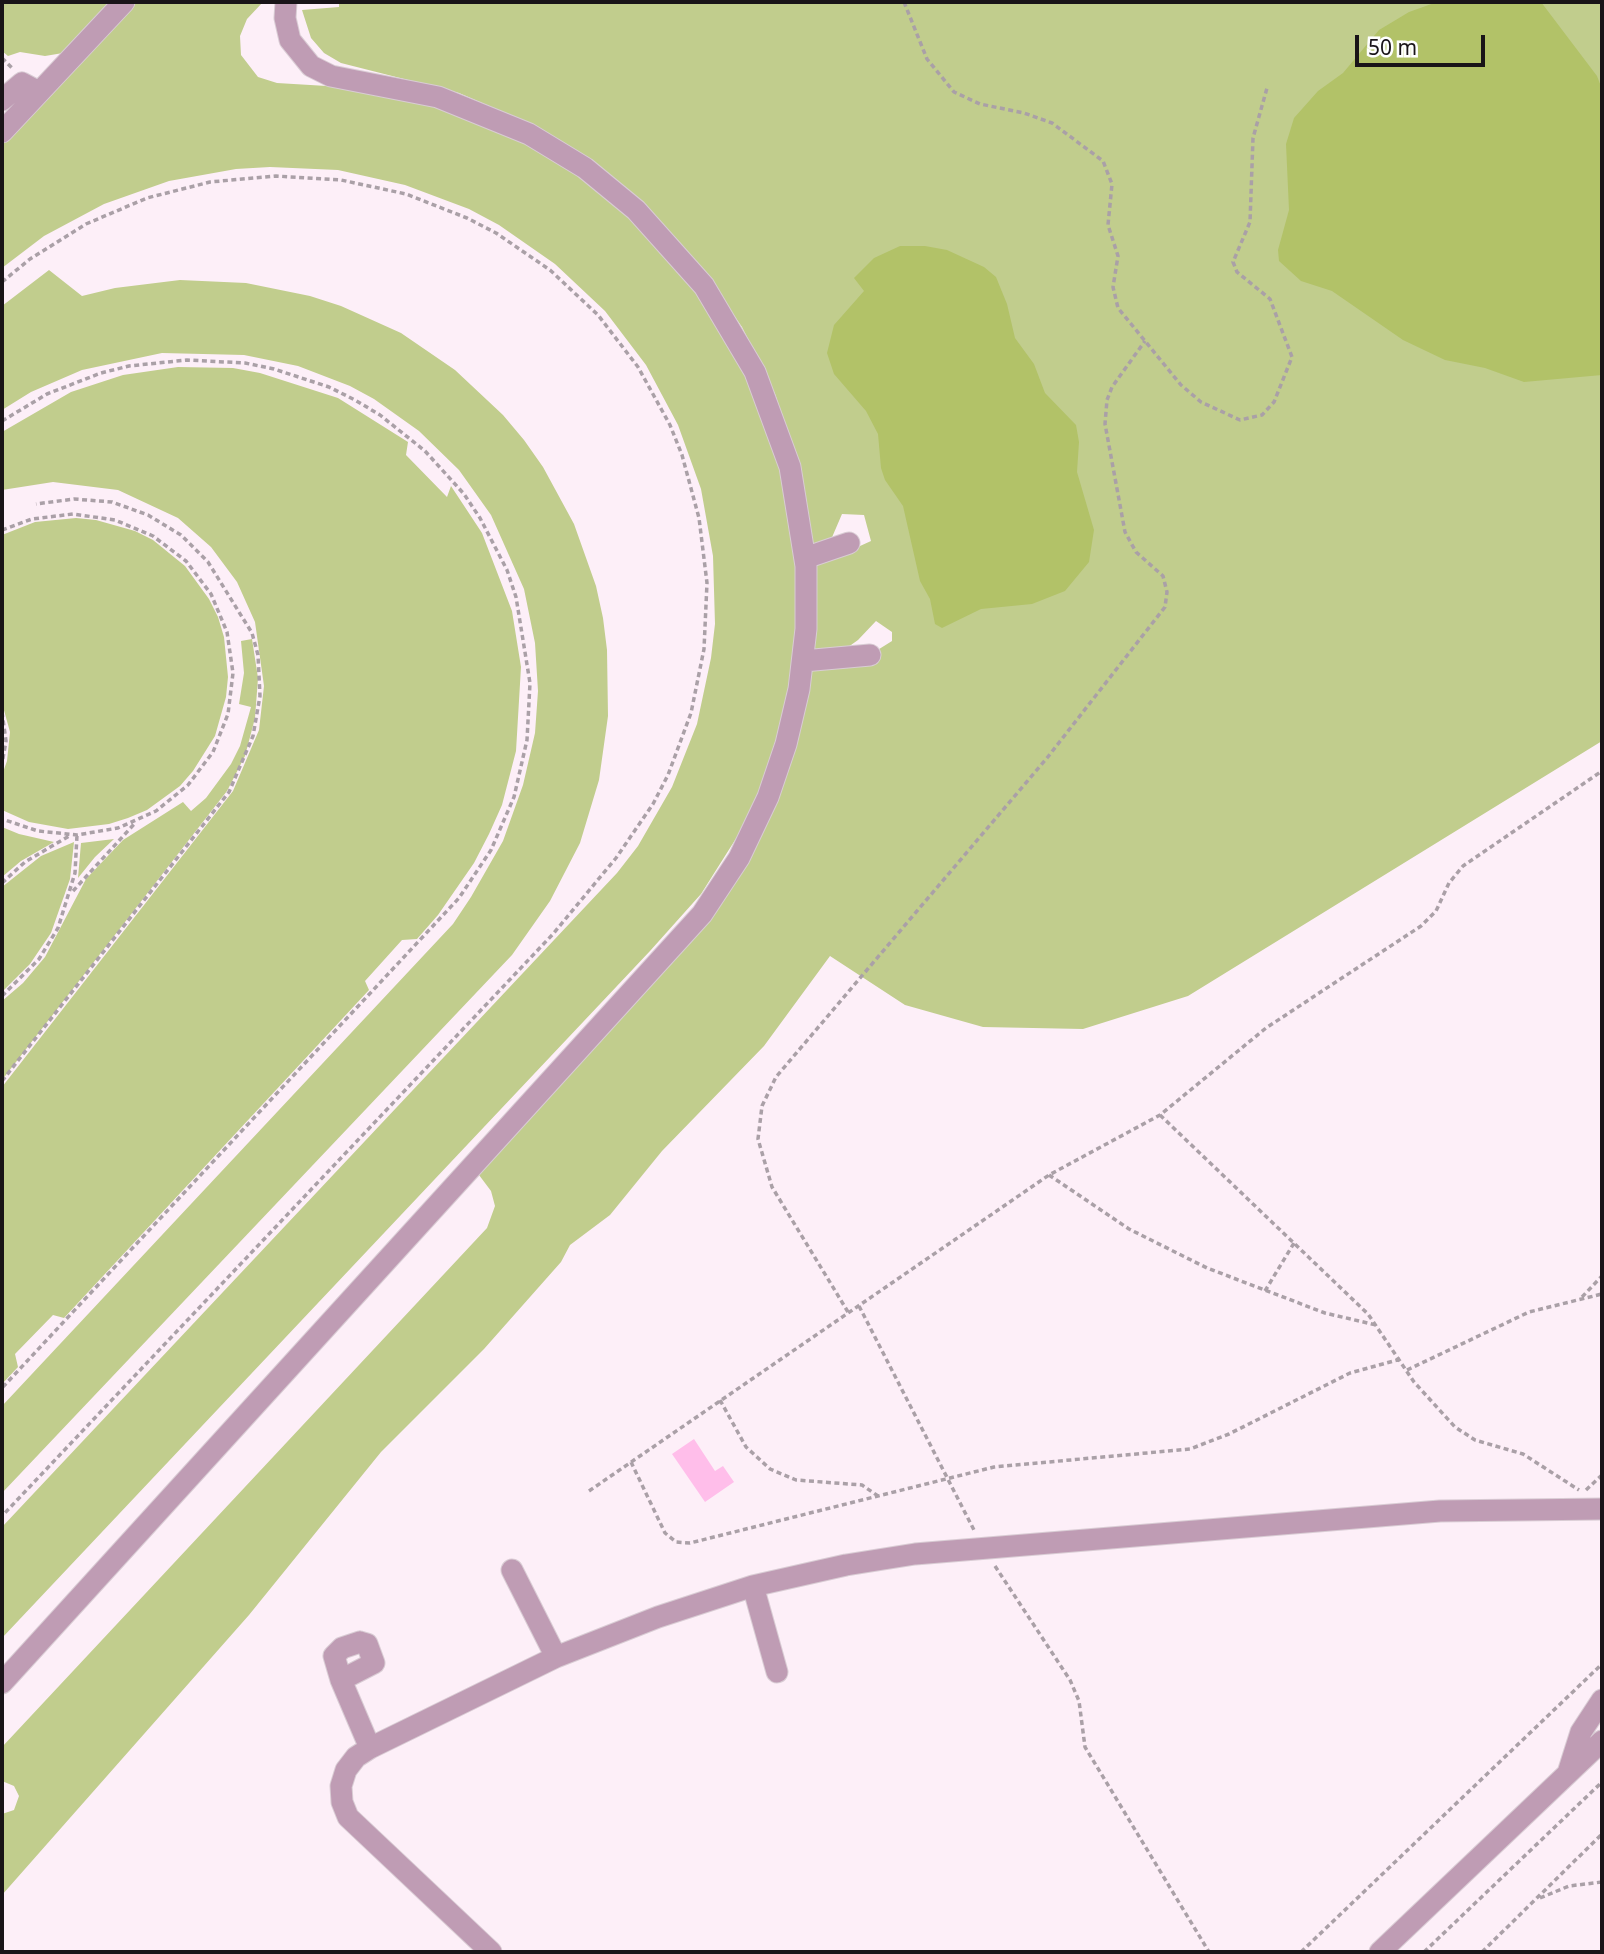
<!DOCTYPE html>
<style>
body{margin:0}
#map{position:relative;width:1604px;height:1954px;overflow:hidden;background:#fdeff8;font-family:"Noto Sans",sans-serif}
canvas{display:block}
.frame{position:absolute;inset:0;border:4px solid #191418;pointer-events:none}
.scale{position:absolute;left:1355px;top:35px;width:130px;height:32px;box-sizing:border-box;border:4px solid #191418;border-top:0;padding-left:9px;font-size:21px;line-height:24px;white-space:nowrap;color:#191418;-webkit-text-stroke:5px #fff;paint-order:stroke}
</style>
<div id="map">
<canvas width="1604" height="1954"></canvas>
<div class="frame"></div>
<div class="scale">50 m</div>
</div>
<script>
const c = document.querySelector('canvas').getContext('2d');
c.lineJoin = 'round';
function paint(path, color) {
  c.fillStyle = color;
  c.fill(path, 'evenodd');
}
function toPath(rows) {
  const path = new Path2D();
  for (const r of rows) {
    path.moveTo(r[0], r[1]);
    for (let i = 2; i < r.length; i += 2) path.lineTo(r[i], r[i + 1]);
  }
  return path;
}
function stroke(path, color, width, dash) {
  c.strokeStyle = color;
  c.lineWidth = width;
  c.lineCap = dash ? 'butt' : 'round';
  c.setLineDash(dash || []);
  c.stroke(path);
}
const green = toPath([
 [2,2,114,2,63,53,45,56,20,52,8,56,2,51],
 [137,2,263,2,247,19,240,36,241,55,258,77,277,83,360,88,432,104,501,130,565,166,624,210,676,262,738,353,791,494,800,609,784,722,759,795,742,829,701,894,650,951,2,1638,2,1527,617,873,638,846,672,787,697,724,711,658,715,624,713,556,701,489,678,425,646,365,605,311,555,264,499,225,469,209,405,185,338,170,270,167,236,169,169,181,104,204,44,236,2,268,2,144],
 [339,2,1602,2,1602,741,1188,996,1083,1029,983,1027,905,1005,830,956,764,1046,662,1151,610,1215,570,1245,561,1262,484,1349,381,1452,249,1615,2,1895,2,1814,14,1810,19,1796,14,1786,2,1781,2,1747,487,1228,495,1206,491,1191,479,1175,481,1167,682,952,719,907,750,859,775,807,794,752,809,667,876,651,892,641,892,632,876,621,858,640,844,650,812,651,816,566,871,541,864,515,842,514,830,542,815,545,812,542,798,464,775,394,742,327,699,265,675,237,649,210,528,123,459,93,341,63,324,53,311,38,302,10,339,7],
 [49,270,82,296,115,288,180,280,246,283,310,296,341,306,401,333,455,370,503,415,524,440,543,467,574,524,596,586,603,618,607,650,608,716,599,780,580,843,550,901,512,955,2,1493,2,1406,453,924,471,897,503,841,523,785,535,733,538,691,535,643,524,589,491,515,459,470,419,431,374,399,350,386,298,366,244,355,162,353,82,370,31,392,2,410,2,306],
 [178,367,233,368,260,373,338,398,408,442,406,455,447,497,451,486,482,533,512,611,521,667,516,751,502,805,489,834,474,863,438,915,417,939,402,940,365,981,369,990,64,1318,53,1315,15,1354,18,1367,2,1384,2,1087,233,791,259,730,264,686,255,622,237,582,211,547,178,518,118,490,53,482,2,490,2,432,71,392,123,375],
 [76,518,96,520,135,531,153,540,185,566,209,599,218,617,224,637,228,677,226,697,215,736,193,771,180,786,147,810,128,818,109,824,68,829,29,822,2,810,2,775,7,761,10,732,2,703,2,535,35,522],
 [252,639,258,678,255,718,245,756,227,791,2,1080,2,1001,23,983,45,957,86,879,123,840,183,802,191,811,206,798,231,764,240,746,251,707,239,704,244,673,241,641],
 [2,827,19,834,54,842,21,861,2,877],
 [114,839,95,857,78,878,81,843],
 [74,842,70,879,51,933,30,964,2,992,2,887,41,856]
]);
const water = toPath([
 [1437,2,1541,2,1597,76,1602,89,1602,375,1524,382,1485,368,1445,360,1403,340,1332,291,1301,281,1279,261,1278,250,1289,210,1286,144,1294,118,1318,91,1343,73,1379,30,1409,12],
 [900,246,925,246,947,250,984,267,996,277,1007,304,1015,338,1034,364,1045,393,1076,425,1079,442,1077,472,1094,530,1089,562,1065,591,1032,604,981,609,942,628,935,624,930,599,920,581,903,506,885,480,881,468,878,434,866,411,834,374,827,353,834,325,864,291,854,278,874,258]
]);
const building = toPath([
 [694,1439,715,1471,723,1466,734,1482,705,1502,672,1454]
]);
const path = toPath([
 [904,2,927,59,954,92,980,104,1024,113,1052,123,1103,161,1112,184,1108,225,1118,256,1113,287,1118,308,1181,385,1201,402,1240,420,1262,415,1274,402,1292,357,1270,299,1237,272,1233,262,1250,222,1253,138,1267,88],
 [2,58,13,69],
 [2,282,30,259,86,224,147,198,210,182,276,176,341,180,406,194,467,218,496,233,550,270,598,315,638,367,670,425,682,455,699,518,707,583,704,649,691,713,668,775,653,804,616,858,553,934,2,1516],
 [2,421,47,394,101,373,129,366,187,360,245,363,274,369,329,387,355,400,380,415,425,451,464,494,480,518,507,570,516,597,530,683,527,740,514,797,491,850,459,898,2,1388],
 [2,530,32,519,73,514,115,520,153,536,186,561,211,594,227,632,233,673,228,714,213,752,188,785,156,811,118,828,77,835,38,831,2,819],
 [2,712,6,741,2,764],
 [2,883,25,862,69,836],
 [73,891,136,822],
 [2,996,39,959,58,928,75,873,77,835],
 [2,1081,229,792,253,736,260,696,258,655,252,633,208,562,181,535,148,515,112,502,74,499,36,504],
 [1160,1115,1368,1314,1414,1382,1455,1427,1475,1440,1523,1454,1579,1490],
 [1049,1175,1129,1229,1207,1268,1325,1313,1376,1325],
 [1265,1291,1294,1243],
 [1582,1297,1602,1276],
 [859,1306,975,1532],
 [848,1312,772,1187,758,1139,762,1106,776,1077,1047,758,1165,607,1167,592,1163,576,1136,552,1125,532,1105,424,1107,400,1112,387,1145,341],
 [1407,1370,1529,1312,1602,1294],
 [720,1400,746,1447,770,1469,796,1480,862,1485,878,1496],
 [631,1462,665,1533,676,1542,690,1543,994,1467,1190,1449,1229,1434,1350,1373,1401,1359],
 [1586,1490,1602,1475],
 [589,1491,1049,1175,1160,1115,1266,1028,1421,926,1436,911,1449,883,1463,866,1602,771],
 [995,1566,1070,1680,1079,1701,1085,1747,1209,1952],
 [1540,1898,1569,1886,1602,1882],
 [1301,1952,1602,1664],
 [1424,1952,1602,1782],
 [1482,1952,1602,1834]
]);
const minor = toPath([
 [2,100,22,83,39,92],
 [2,132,124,2],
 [805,558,849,543],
 [803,661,870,655],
 [512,1570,556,1657],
 [753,1586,777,1672],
 [360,1642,367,1644,374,1663,341,1680,334,1656,342,1648,360,1642],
 [341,1680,370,1748],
 [2,1683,702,914,739,858,768,797,786,744,799,689,806,629,806,566,790,467,755,372,704,286,636,210,585,168,529,134,438,97,331,76,311,66,290,40,285,18,286,2],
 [1568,1773,1581,1732,1602,1700],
 [491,1952,348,1817,342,1802,341,1786,346,1770,356,1757,370,1748,556,1657,658,1617,753,1586,846,1565,915,1554,1440,1511,1602,1509],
 [1380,1952,1602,1741]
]);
paint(green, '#c1cd8d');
paint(water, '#b2c268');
paint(building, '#ffbeea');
stroke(minor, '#d9ccd4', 23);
stroke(path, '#aaa0a7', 3.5, [5, 3.5]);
stroke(minor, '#bf9cb4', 21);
</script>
